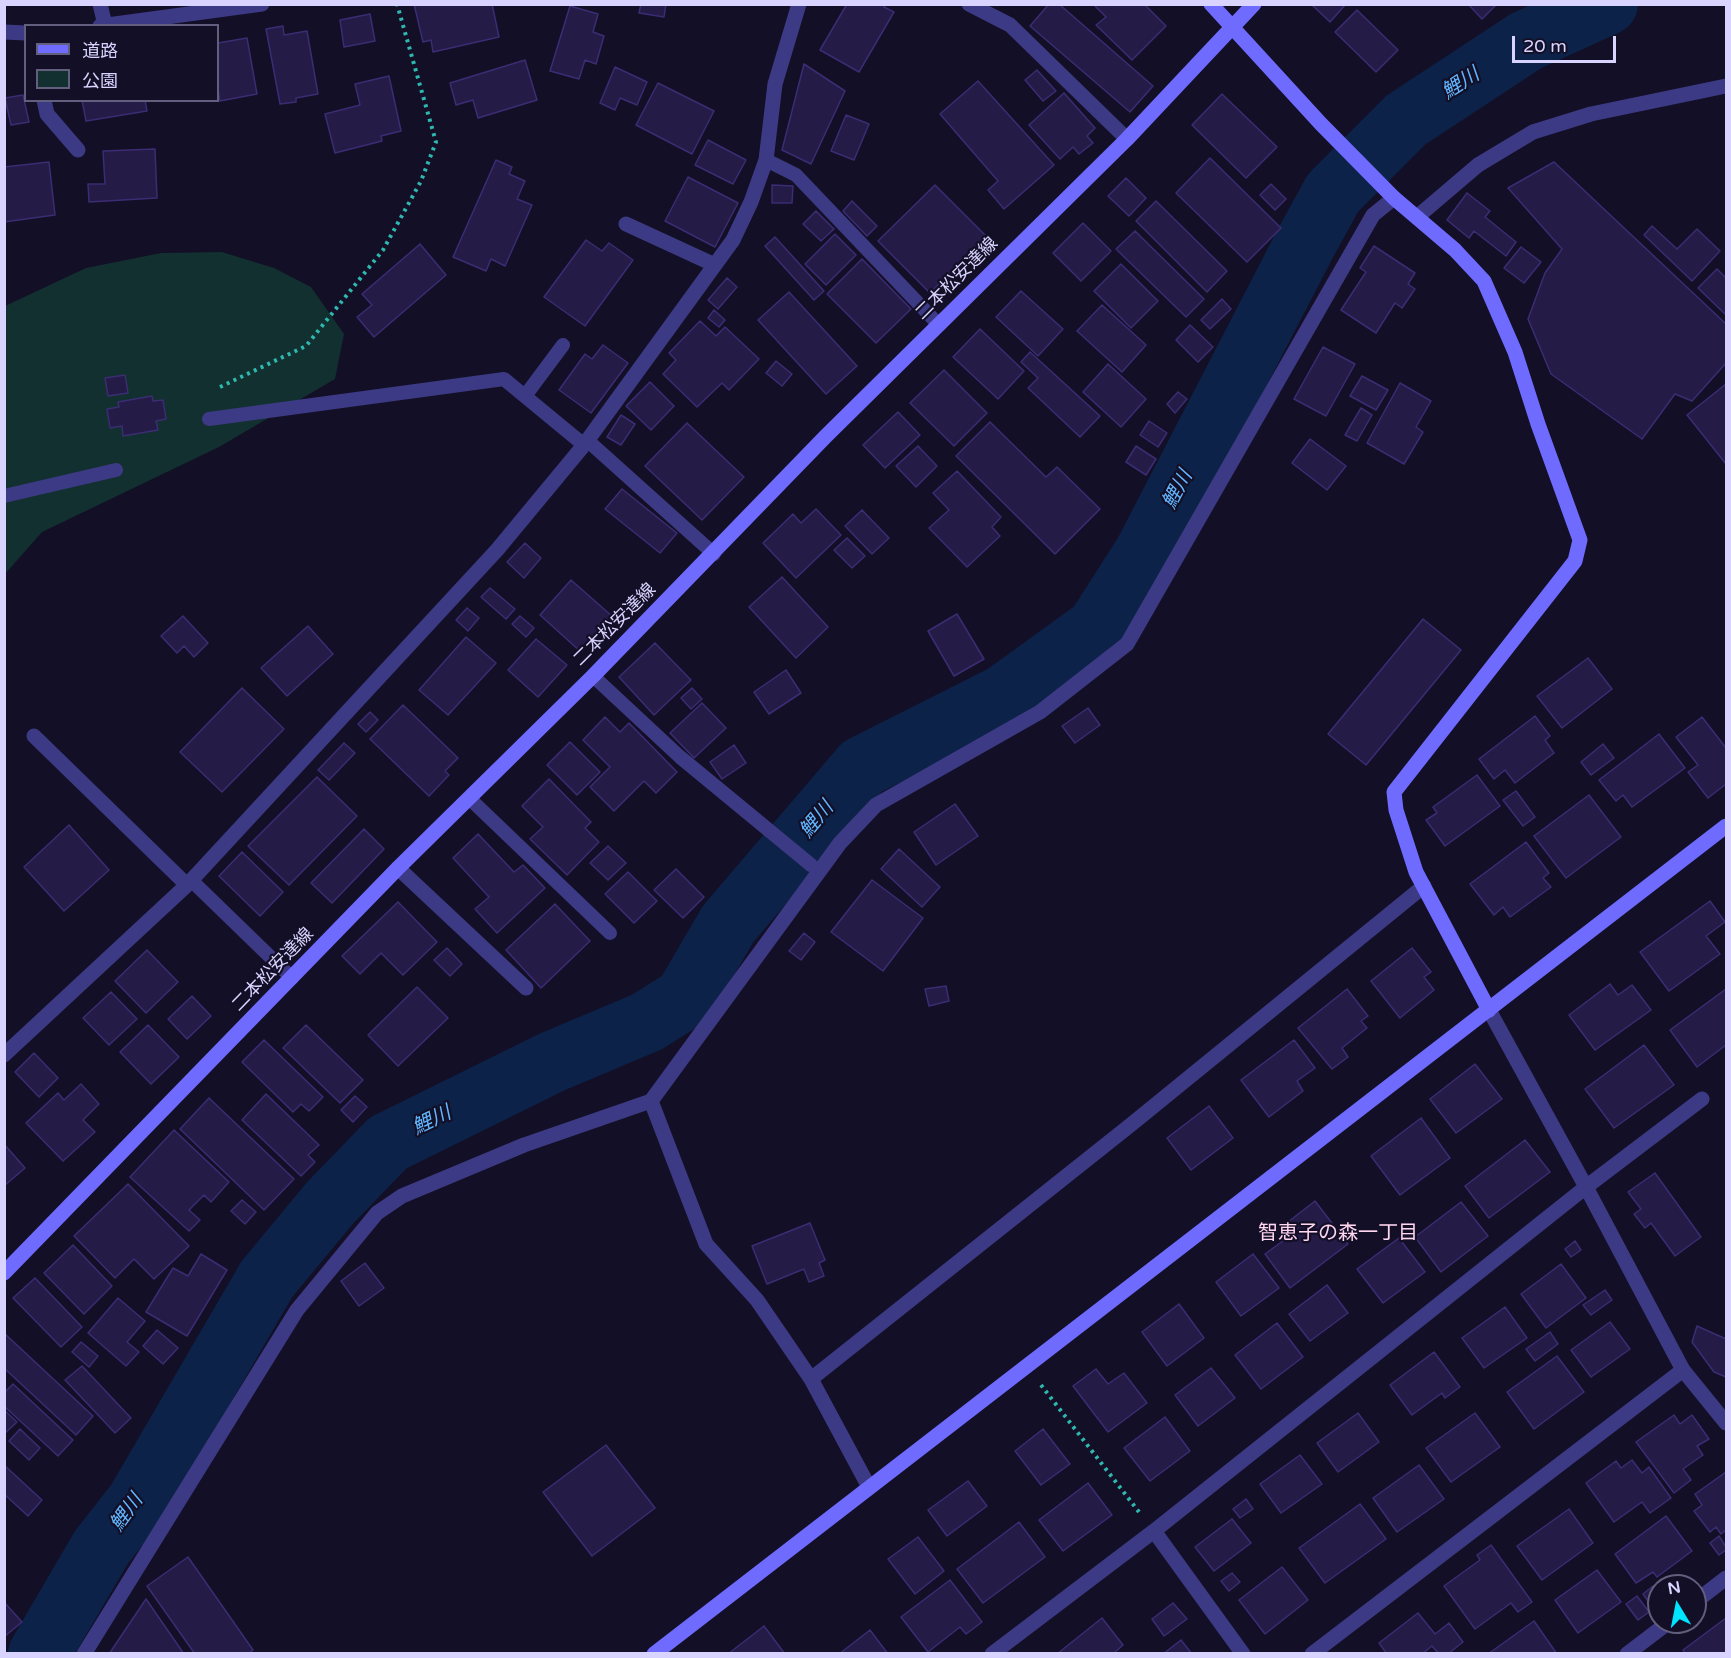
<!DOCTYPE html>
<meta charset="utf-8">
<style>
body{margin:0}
#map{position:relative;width:1731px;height:1658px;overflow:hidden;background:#130f26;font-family:"Varela Round","Noto Sans JP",sans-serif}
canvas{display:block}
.frame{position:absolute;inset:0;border:6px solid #d9d4ff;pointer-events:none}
.legend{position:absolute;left:24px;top:24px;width:195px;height:78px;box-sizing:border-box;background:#130f26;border:2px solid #625e7d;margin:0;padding:8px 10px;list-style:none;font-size:18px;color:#d9d4ff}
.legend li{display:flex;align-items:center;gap:12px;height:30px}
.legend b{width:30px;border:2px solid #625e7d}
.north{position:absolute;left:1647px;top:1574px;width:60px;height:60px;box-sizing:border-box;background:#130f26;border:2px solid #625e7d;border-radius:50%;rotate:350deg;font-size:16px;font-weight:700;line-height:24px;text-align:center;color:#d9d4ff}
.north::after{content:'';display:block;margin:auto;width:21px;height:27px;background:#00e5ff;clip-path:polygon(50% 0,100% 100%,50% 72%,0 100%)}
.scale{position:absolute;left:1512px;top:36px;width:104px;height:27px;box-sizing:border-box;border:3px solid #d9d4ff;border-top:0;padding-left:8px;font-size:18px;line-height:21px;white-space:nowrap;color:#d9d4ff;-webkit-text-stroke:4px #130f26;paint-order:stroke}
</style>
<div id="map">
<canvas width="1731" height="1658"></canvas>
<div class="frame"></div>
<ul class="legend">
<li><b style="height:8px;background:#6f6bff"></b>道路</li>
<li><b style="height:16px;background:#12302f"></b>公園</li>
</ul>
<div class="north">N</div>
<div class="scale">20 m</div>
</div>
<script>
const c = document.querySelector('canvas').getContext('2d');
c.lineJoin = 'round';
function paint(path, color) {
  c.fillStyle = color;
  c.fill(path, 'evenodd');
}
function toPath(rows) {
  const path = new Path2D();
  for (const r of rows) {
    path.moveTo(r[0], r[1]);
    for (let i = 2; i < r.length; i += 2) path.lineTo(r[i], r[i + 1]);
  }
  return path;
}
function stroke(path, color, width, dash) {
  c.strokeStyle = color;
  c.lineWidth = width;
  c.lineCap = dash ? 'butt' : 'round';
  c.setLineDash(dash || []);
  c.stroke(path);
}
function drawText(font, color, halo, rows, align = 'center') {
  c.font = font + ' "Varela Round","Noto Sans JP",sans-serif';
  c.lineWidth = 4.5;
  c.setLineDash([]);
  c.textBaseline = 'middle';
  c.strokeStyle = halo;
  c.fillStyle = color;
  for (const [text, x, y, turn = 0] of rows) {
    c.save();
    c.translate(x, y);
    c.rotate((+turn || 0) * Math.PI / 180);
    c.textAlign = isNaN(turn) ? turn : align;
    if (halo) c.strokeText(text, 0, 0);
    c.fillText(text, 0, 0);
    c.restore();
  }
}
const green = toPath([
 [222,252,274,268,311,287,344,334,335,379,219,447,42,532,5,574,5,306,86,268,161,253]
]);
const river = toPath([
 [39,1654,101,1548,137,1502,267,1279,330,1203,388,1143,552,1062,647,1022,685,998,728,924,862,767,1003,696,1097,628,1145,553,1305,244,1333,193,1406,120,1526,41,1607,4]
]);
const building = toPath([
 [414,4,492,4,499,37,433,52,431,40,423,42,414,4],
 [641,4,666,4,664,17,639,13,641,4],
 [847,4,885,4,884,7,894,12,859,72,820,50,847,4],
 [1049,4,1059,4,1153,86,1130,112,1030,26,1049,4],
 [1093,4,1144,4,1166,26,1132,60,1096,25,1106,17,1093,4],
 [1311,4,1346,4,1330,22,1311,4],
 [1468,4,1497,4,1482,19,1468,4],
 [570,6,598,14,593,32,604,36,596,64,585,60,579,79,550,71,570,6],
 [1357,10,1398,50,1376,72,1335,32,1357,10],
 [370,14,375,41,344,47,340,20,370,14],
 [283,26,284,35,307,31,318,94,296,98,296,102,280,104,266,29,283,26],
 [247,38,257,94,220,101,218,89,218,43,247,38],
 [525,60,537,100,478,118,473,100,456,105,450,83,525,60],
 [804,64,845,91,811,164,782,150,804,64],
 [615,67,647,82,637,105,620,98,615,110,600,103,615,67],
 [1037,70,1056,91,1043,101,1025,80,1037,70],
 [389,76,401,131,381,136,382,141,335,153,325,114,360,105,355,84,389,76],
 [978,81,1054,165,1004,209,988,190,998,181,940,114,978,81],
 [658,83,714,111,692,154,636,125,658,83],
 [1064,93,1095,128,1087,136,1093,143,1079,154,1073,147,1060,159,1029,125,1064,93],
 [1222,94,1277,147,1246,178,1192,125,1222,94],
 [23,95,29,122,11,125,5,98,23,95],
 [82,100,145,100,147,111,86,121,82,100],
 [846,115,869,124,854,160,831,151,846,115],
 [708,140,746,160,733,184,695,165,708,140],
 [155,149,157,198,89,202,88,184,105,184,103,151,155,149],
 [1210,158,1281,228,1247,262,1176,193,1210,158],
 [496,160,512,167,509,174,525,181,517,199,532,205,505,266,491,259,486,271,453,257,496,160],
 [49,162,55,215,4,222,4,167,49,162],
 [1554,162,1726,324,1726,363,1692,401,1675,394,1642,439,1551,374,1528,319,1545,273,1562,249,1508,188,1554,162],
 [688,177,738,203,715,247,665,221,688,177],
 [1126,178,1146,198,1129,216,1108,196,1126,178],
 [1271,184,1286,199,1275,210,1260,195,1271,184],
 [772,185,793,186,792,203,772,203,772,185],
 [935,185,987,237,930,293,878,241,935,185],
 [1467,193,1490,211,1485,217,1516,242,1506,256,1474,231,1469,238,1447,220,1467,193],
 [852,201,877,226,867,236,843,211,852,201],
 [1156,201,1227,271,1207,292,1136,221,1156,201],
 [816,211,834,229,821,241,803,224,816,211],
 [1083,223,1111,251,1081,281,1053,253,1083,223],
 [1652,226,1677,249,1697,229,1720,251,1692,281,1644,235,1652,226],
 [1135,231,1204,299,1186,317,1116,249,1135,231],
 [835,234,856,255,826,285,805,264,835,234],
 [775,237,824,291,814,300,765,246,775,237],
 [586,240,602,251,609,243,633,260,585,326,544,297,586,240],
 [420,244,446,275,374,337,357,317,372,305,362,294,420,244],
 [1374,246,1415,273,1408,284,1415,289,1402,308,1395,303,1376,333,1341,310,1366,272,1360,268,1374,246],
 [1521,247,1541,262,1524,283,1504,268,1521,247],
 [862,259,911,309,876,343,827,294,862,259],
 [1121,264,1158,301,1131,328,1094,291,1121,264],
 [1717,269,1726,278,1726,315,1698,288,1717,269],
 [727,278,737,287,718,309,708,300,727,278],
 [1021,291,1063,329,1038,356,996,317,1021,291],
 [789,292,857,366,826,394,758,320,789,292],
 [1222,299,1231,309,1210,329,1201,320,1222,299],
 [1102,305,1146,345,1122,372,1077,331,1102,305],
 [714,310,725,320,719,327,708,318,714,310],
 [700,321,716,336,725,327,759,359,729,390,722,383,697,407,663,374,676,360,669,353,700,321],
 [1190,325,1213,347,1198,362,1176,340,1190,325],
 [980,329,1024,371,998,399,953,357,980,329],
 [603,345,628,363,591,413,559,390,585,354,592,359,603,345],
 [1323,347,1355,364,1326,416,1294,399,1323,347],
 [1030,352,1100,416,1080,437,1028,388,1038,378,1021,362,1030,352],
 [776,361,792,374,782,386,766,373,776,361],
 [1108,364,1146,399,1121,427,1083,392,1108,364],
 [944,370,987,413,954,446,910,403,944,370],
 [125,375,128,393,108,396,105,378,125,375],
 [1362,376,1388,390,1376,410,1350,396,1362,376],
 [650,382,674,406,651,430,626,406,650,382],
 [1400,383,1431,401,1416,427,1423,432,1404,464,1367,443,1400,383],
 [1726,384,1726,464,1687,415,1726,384],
 [1178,392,1187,399,1175,413,1167,404,1178,392],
 [152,396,153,401,163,400,166,419,156,421,158,430,123,436,122,426,110,428,107,409,119,407,118,402,152,396],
 [1361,408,1372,415,1357,441,1345,435,1361,408],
 [898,412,920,435,885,468,863,445,898,412],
 [621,415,635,424,621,445,607,437,621,415],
 [1149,421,1167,433,1158,447,1140,435,1149,421],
 [990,422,1046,477,1057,467,1100,509,1055,554,956,456,990,422],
 [687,423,744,477,702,520,645,466,687,423],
 [1310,439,1346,466,1327,490,1292,463,1310,439],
 [918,446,937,466,916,487,896,466,918,446],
 [1136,446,1156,459,1146,475,1126,462,1136,446],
 [957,471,1001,517,992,527,1000,536,967,567,929,528,949,510,933,493,957,471],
 [622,489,677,533,660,553,605,509,622,489],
 [816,509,841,535,796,578,763,543,793,514,801,523,816,509],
 [862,510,889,538,872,554,845,526,862,510],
 [847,538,865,556,852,568,834,550,847,538],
 [525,543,541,558,524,578,507,562,525,543],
 [782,577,828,627,796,658,749,607,782,577],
 [571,580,613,617,581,652,540,615,571,580],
 [490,588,515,609,506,619,481,597,490,588],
 [467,608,479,618,468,631,456,620,467,608],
 [957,614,984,659,954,676,928,631,957,614],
 [183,616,208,643,194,657,184,646,177,653,161,636,183,616],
 [520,616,534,628,526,637,512,624,520,616],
 [1423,619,1461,650,1366,765,1328,734,1423,619],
 [308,626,333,654,287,696,261,668,308,626],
 [466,637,496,663,448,715,419,690,466,637],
 [536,639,567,665,538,697,508,670,536,639],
 [655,643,691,680,654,715,619,677,655,643],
 [1588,658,1612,689,1562,728,1537,696,1588,658],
 [786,670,801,693,769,714,754,692,786,670],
 [242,688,284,729,222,792,180,752,242,688],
 [692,688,702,699,691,709,681,698,692,688],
 [702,703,726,728,694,758,670,733,702,703],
 [403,705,458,758,445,771,449,775,429,796,370,739,403,705],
 [1088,708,1100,725,1075,743,1062,726,1088,708],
 [370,712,378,720,366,732,358,724,370,712],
 [1535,716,1550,736,1545,740,1554,753,1515,783,1505,770,1494,779,1479,759,1535,716],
 [605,717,620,732,629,723,677,772,656,793,644,781,614,811,590,787,610,767,583,740,605,717],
 [1702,717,1726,748,1726,784,1708,798,1688,772,1698,765,1676,737,1702,717],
 [1659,734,1685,768,1632,807,1623,795,1616,801,1599,780,1659,734],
 [570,742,600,772,577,795,547,765,570,742],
 [344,743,355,753,329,780,318,770,344,743],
 [1603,744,1614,758,1591,775,1581,762,1603,744],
 [734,745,746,763,722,779,710,762,734,745],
 [1477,775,1500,806,1445,846,1426,820,1437,813,1433,807,1477,775],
 [317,777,357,816,289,885,248,846,317,777],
 [549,779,591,822,585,828,599,842,567,875,530,839,543,827,522,806,549,779],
 [1516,791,1535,817,1523,826,1503,800,1516,791],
 [1589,795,1621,837,1566,878,1534,836,1589,795],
 [955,804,978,836,936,865,914,832,955,804],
 [69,825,109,870,64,911,24,867,69,825],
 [364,829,384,849,332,903,311,883,364,829],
 [478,834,514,872,523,865,545,888,497,933,475,909,489,897,453,858,478,834],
 [1526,842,1549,873,1543,878,1551,887,1510,917,1503,907,1494,915,1470,884,1526,842],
 [608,846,626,863,608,880,590,863,608,846],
 [899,849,940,887,922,907,881,869,899,849],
 [242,852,283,892,260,916,219,876,242,852],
 [676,869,704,897,683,918,654,890,676,869],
 [628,872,657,901,634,923,605,894,628,872],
 [872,880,923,918,883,971,831,932,872,880],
 [1710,901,1725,922,1706,936,1720,954,1669,991,1640,952,1710,901],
 [398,902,437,942,403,975,381,953,360,974,342,956,398,902],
 [555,904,590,941,541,988,506,950,555,904],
 [804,933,815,942,801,960,789,951,804,933],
 [447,948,462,964,450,976,434,960,447,948],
 [1412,948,1431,972,1424,977,1434,990,1400,1018,1371,981,1412,948],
 [147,950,178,982,146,1013,115,981,147,950],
 [1610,984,1618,995,1632,985,1651,1010,1595,1050,1569,1015,1610,984],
 [946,986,949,1001,929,1006,925,989,946,986],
 [417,987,448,1018,398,1066,368,1035,417,987],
 [1347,989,1368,1016,1361,1021,1367,1028,1342,1048,1348,1057,1332,1069,1298,1028,1347,989],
 [1726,989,1726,1045,1697,1067,1670,1030,1726,989],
 [111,992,137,1019,109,1045,83,1018,111,992],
 [192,996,211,1016,187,1039,168,1019,192,996],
 [148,1025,179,1057,151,1084,120,1052,148,1025],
 [306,1025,363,1080,340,1103,283,1048,306,1025],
 [264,1040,323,1097,309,1111,301,1104,293,1112,242,1062,264,1040],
 [1294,1040,1315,1068,1297,1081,1303,1091,1269,1117,1241,1080,1294,1040],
 [1644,1045,1674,1085,1614,1128,1585,1089,1644,1045],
 [34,1053,58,1078,39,1097,15,1072,34,1053],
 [1475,1064,1502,1099,1456,1133,1430,1099,1475,1064],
 [81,1084,99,1104,83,1120,95,1132,63,1161,26,1123,58,1093,64,1100,81,1084],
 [266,1094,319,1145,308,1155,315,1162,301,1176,242,1120,266,1094],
 [355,1096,367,1107,353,1122,341,1110,355,1096],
 [209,1098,294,1179,264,1210,180,1129,209,1098],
 [1209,1106,1233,1138,1191,1170,1167,1138,1209,1106],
 [1421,1118,1450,1158,1400,1195,1371,1156,1421,1118],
 [174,1130,229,1182,211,1202,204,1195,189,1210,200,1220,189,1231,130,1177,174,1130],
 [1525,1140,1550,1172,1489,1218,1465,1186,1525,1140],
 [4,1144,25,1168,4,1186,4,1144],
 [1655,1173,1701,1237,1675,1256,1651,1223,1645,1228,1634,1214,1641,1209,1628,1192,1655,1173],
 [128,1184,189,1246,154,1279,134,1259,115,1278,74,1236,128,1184],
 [242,1200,256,1212,245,1224,231,1211,242,1200],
 [1315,1201,1348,1244,1290,1288,1265,1254,1295,1232,1288,1222,1315,1201],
 [1461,1202,1488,1236,1441,1272,1415,1237,1461,1202],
 [810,1223,825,1260,819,1263,824,1276,809,1282,804,1269,767,1284,752,1246,810,1223],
 [1399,1238,1425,1272,1383,1303,1357,1269,1399,1238],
 [1575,1241,1581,1250,1571,1257,1565,1249,1575,1241],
 [73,1245,112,1286,84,1314,44,1273,73,1245],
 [201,1254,227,1270,187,1336,146,1312,173,1268,188,1276,201,1254],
 [1253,1254,1279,1288,1241,1316,1216,1282,1253,1254],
 [365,1263,384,1288,359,1306,341,1281,365,1263],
 [1561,1264,1586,1298,1546,1328,1521,1294,1561,1264],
 [35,1278,82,1327,61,1347,13,1298,35,1278],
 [1327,1285,1348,1313,1310,1341,1289,1314,1327,1285],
 [1605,1290,1612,1300,1591,1315,1583,1305,1605,1290],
 [118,1298,145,1321,127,1342,139,1352,126,1366,88,1333,118,1298],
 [1179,1304,1204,1338,1167,1366,1142,1332,1179,1304],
 [1505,1307,1527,1338,1484,1368,1462,1338,1505,1307],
 [1610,1322,1630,1349,1591,1377,1571,1350,1610,1322],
 [1277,1323,1303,1357,1261,1389,1235,1355,1277,1323],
 [1697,1326,1726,1339,1726,1377,1714,1372,1692,1342,1697,1326],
 [157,1330,178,1348,163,1364,143,1346,157,1330],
 [1550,1332,1558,1344,1535,1361,1526,1349,1550,1332],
 [4,1333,93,1416,76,1435,4,1368,4,1333],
 [81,1342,98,1356,89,1367,72,1352,81,1342],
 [1434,1352,1460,1387,1445,1398,1442,1393,1412,1415,1390,1385,1434,1352],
 [1557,1356,1584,1392,1534,1429,1507,1392,1557,1356],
 [82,1366,131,1418,115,1433,65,1380,82,1366],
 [1211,1368,1235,1398,1198,1426,1175,1395,1211,1368],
 [1096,1369,1108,1384,1124,1373,1147,1403,1108,1432,1073,1386,1096,1369],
 [13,1384,73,1440,58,1456,4,1406,4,1393,13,1384],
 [4,1410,17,1422,4,1434,4,1410],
 [1358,1413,1379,1442,1338,1472,1317,1443,1358,1413],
 [1475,1413,1500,1447,1451,1482,1426,1448,1475,1413],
 [1674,1415,1680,1424,1692,1415,1709,1439,1697,1446,1703,1455,1683,1469,1691,1480,1674,1493,1636,1442,1674,1415],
 [1165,1417,1190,1451,1150,1481,1124,1448,1165,1417],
 [20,1429,40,1448,29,1460,9,1441,20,1429],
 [1043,1429,1070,1464,1041,1485,1015,1451,1043,1429],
 [606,1445,655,1508,592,1556,543,1492,606,1445],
 [1300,1455,1322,1484,1281,1513,1260,1484,1300,1455],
 [1632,1460,1642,1473,1649,1467,1671,1498,1650,1513,1642,1502,1614,1522,1586,1483,1616,1461,1621,1468,1632,1460],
 [4,1465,42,1500,28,1516,4,1494,4,1465],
 [1419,1465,1444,1499,1397,1532,1373,1498,1419,1465],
 [1726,1472,1726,1530,1721,1534,1716,1527,1710,1532,1694,1511,1702,1505,1695,1494,1726,1472],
 [968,1481,987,1506,947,1536,928,1510,968,1481],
 [1088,1483,1112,1515,1063,1551,1039,1520,1088,1483],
 [1246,1499,1253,1509,1240,1518,1233,1509,1246,1499],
 [1360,1504,1386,1539,1325,1583,1299,1548,1360,1504],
 [1569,1509,1593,1543,1542,1580,1517,1546,1569,1509],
 [1666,1516,1692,1551,1657,1577,1653,1572,1636,1583,1615,1554,1666,1516],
 [1232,1519,1251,1543,1214,1571,1195,1547,1232,1519],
 [1019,1522,1045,1557,983,1603,957,1569,1019,1522],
 [1719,1536,1726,1547,1726,1550,1719,1555,1710,1543,1719,1536],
 [918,1537,944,1571,915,1594,888,1559,918,1537],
 [1491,1545,1532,1602,1518,1612,1511,1603,1475,1629,1444,1586,1480,1560,1477,1555,1491,1545],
 [188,1557,253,1650,248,1654,195,1654,147,1586,188,1557],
 [1282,1567,1308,1600,1265,1634,1239,1600,1282,1567],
 [1597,1570,1621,1602,1578,1633,1555,1600,1597,1570],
 [1232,1573,1240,1582,1229,1591,1221,1581,1232,1573],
 [950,1580,982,1622,966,1634,960,1627,928,1652,901,1617,950,1580],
 [1653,1586,1659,1594,1659,1602,1652,1607,1643,1594,1653,1586],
 [1637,1596,1649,1612,1638,1620,1626,1604,1637,1596],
 [146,1599,184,1654,109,1654,146,1599],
 [4,1602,22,1622,4,1637,4,1602],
 [1173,1603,1187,1619,1164,1636,1152,1619,1173,1603],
 [1418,1613,1435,1634,1449,1623,1463,1642,1448,1654,1439,1654,1432,1646,1422,1654,1387,1654,1379,1643,1418,1613],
 [1102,1618,1123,1645,1113,1654,1057,1654,1102,1618],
 [1726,1618,1726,1654,1685,1654,1683,1650,1726,1618],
 [1534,1621,1557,1654,1488,1654,1534,1621],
 [764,1626,785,1654,728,1654,764,1626],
 [870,1630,888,1654,839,1654,870,1630],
 [1181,1640,1192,1654,1163,1654,1181,1640]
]);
const path = toPath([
 [220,387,306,346,383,250,421,181,436,142,397,4],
 [1041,1385,1139,1512]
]);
const lane = toPath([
 [766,160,796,175,939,325],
 [525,396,563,345],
 [209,419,504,379,584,445],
 [587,440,714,554],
 [4,496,116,470],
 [593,676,680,757,811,865],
 [469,798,610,933],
 [191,880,292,978]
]);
const street = toPath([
 [100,4,105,25],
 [969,4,1010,25,1127,139],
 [100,26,262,4],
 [4,32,26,33],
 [44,100,47,114,78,150],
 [1417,217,1478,165,1533,132,1591,114,1726,86],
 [626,224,715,265],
 [34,736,187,885],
 [398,868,526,988],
 [1489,1010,1586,1187,1683,1370,1726,1423],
 [4,1055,187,885,497,550,584,445,733,240,751,202,766,160,775,84,799,4],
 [811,1379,1133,1123,1424,886],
 [869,1487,811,1379,757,1300,706,1244,651,1101,840,843,876,805,1040,712,1127,644,1373,215,1394,198],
 [1154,1531,1243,1654],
 [1695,1602,1726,1578],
 [84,1654,297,1310,377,1213,402,1196,524,1145,651,1101],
 [992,1654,1154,1531,1586,1187,1702,1099],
 [1312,1654,1683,1370],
 [1627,1654,1669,1622]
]);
const secondary = toPath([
 [1211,4,1321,124,1394,198,1455,250,1484,281,1515,352,1538,424,1580,540,1575,561,1394,792,1396,810,1416,872,1489,1010],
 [4,1273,398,868,593,676,826,436,1127,139,1254,4],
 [654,1654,1726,826]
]);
const streetNames = [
 ["二本松安達線",957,279,-45],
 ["二本松安達線",615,625,-45],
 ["二本松安達線",273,970,-46]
];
const waterNames = [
 ["鯉川",1461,84,-33],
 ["鯉川",1178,490,-62],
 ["鯉川",817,820,-50],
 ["鯉川",432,1121,-26],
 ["鯉川",127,1513,-54]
];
const neighbourhoodNames = [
 ["智恵子の森一丁目",1338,1234]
];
paint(green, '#12302f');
stroke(river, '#0c2248', 62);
paint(building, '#241b47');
stroke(building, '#3b2d73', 1.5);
stroke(path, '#2fb8b0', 4, [3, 4.5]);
stroke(lane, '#3d3a85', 14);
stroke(street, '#3d3a85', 15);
stroke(secondary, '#6f6bff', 15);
drawText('18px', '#d9d4ff', '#130f26', streetNames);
drawText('italic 20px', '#62b6ff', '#130f26', waterNames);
drawText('20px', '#ffd6f0', '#130f26', neighbourhoodNames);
</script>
